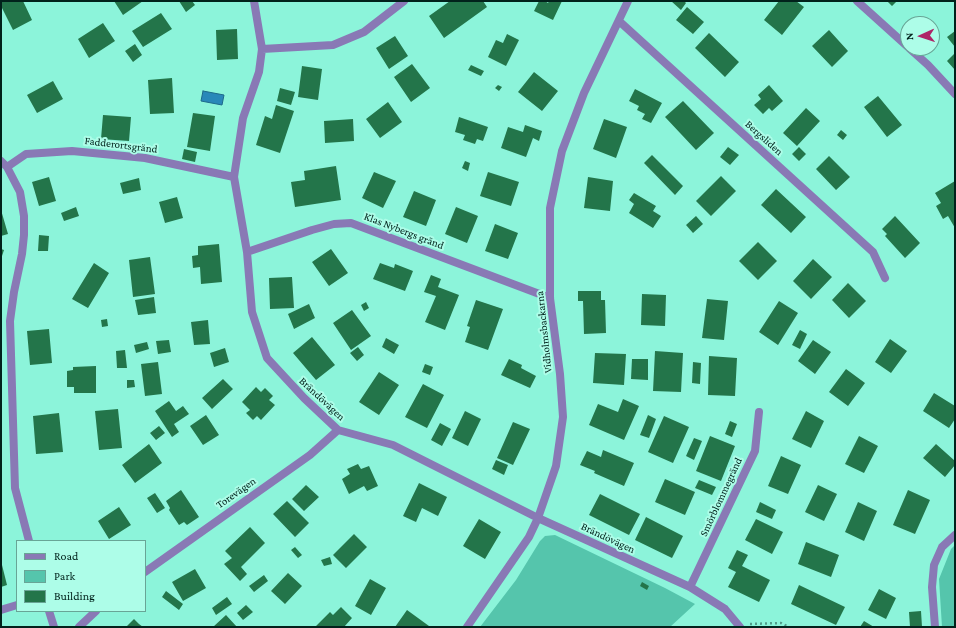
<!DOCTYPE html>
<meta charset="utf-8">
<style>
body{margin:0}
#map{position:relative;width:956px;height:628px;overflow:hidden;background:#8cf4da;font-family:"Crimson Pro",serif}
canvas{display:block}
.frame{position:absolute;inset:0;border:2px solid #01221b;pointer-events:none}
.legend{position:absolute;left:16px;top:540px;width:130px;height:72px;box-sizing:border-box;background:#adfde8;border:1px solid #68a596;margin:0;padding:5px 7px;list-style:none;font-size:12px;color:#01221b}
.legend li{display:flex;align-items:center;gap:8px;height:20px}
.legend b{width:20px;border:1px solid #68a596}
.north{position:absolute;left:900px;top:16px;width:40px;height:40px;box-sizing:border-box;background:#adfde8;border:1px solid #68a596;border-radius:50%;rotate:267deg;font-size:11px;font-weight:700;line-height:16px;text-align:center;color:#01221b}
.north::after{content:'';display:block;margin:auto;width:14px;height:18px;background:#ae2568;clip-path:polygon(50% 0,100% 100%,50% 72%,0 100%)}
</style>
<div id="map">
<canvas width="956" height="628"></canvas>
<div class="frame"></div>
<ul class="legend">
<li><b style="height:5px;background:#8979b5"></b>Road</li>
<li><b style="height:11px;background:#55c5ac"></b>Park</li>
<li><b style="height:11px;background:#23754a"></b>Building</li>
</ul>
<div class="north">N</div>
</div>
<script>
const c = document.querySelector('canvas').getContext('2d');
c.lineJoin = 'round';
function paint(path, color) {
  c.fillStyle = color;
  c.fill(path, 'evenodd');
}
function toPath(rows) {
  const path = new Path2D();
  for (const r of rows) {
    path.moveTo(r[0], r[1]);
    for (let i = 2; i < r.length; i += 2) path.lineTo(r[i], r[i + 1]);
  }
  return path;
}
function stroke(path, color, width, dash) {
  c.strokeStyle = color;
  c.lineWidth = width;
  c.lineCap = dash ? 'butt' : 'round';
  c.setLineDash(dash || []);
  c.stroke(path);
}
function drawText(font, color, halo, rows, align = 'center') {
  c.font = font + ' "Crimson Pro",serif';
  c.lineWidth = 4;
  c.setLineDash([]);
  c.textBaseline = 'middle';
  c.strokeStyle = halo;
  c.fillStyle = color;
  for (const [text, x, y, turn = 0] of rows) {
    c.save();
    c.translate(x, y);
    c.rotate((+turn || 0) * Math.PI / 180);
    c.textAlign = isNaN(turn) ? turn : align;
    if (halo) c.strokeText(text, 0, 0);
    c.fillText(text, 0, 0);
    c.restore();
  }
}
const green = toPath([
 [555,535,665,588,695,604,670,627,480,627,516,580,540,541,545,536],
 [955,545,955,627,942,627,939,579,951,549]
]);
const water = toPath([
 [203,91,224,95,222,105,201,101,203,91]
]);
const building = toPath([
 [1,1,23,1,32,20,13,30,1,6],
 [114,1,143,1,123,15],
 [179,1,192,1,195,5,186,12],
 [450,1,483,1,487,7,444,38,429,16],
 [539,1,545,1,548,3,549,1,562,1,553,20,534,11],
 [671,1,684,1,686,3,681,10],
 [779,1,796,1,804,7,782,35,764,20],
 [887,1,897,1,892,6],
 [687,7,704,22,693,34,676,20],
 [161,13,172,29,143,47,132,31],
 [103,23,115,41,89,58,78,39],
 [237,29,238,59,217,60,216,30],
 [829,30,848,51,832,67,812,46],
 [955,31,955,47,947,37],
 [709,33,739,62,725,77,695,48],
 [507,34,519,40,506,66,488,57,496,40,503,43],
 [395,36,408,56,389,69,376,48],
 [135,44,142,55,133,62,125,51],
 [955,53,955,70,947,61],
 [412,64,430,88,411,102,394,77],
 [471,65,484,71,481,76,468,70],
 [302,66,322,69,318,100,298,97],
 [534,72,558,91,542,111,518,92],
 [172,78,174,113,150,114,148,80],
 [53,81,63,99,37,113,27,95],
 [498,85,502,87,499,91,495,88],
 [769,85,783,101,772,111,769,108,763,114,754,105,761,99,758,95],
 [280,88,295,92,291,105,277,101],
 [635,89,662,103,651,123,642,119,645,114,637,110,639,106,629,101],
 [878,96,902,125,887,137,864,107],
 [683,101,714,133,696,150,665,117],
 [388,102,402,122,380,138,366,119],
 [276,105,294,111,280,153,256,145,265,116,272,119],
 [806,108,820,121,797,146,783,133],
 [193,113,215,116,210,151,187,147],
 [103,115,131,117,129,141,101,139],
 [459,117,488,127,483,141,477,139,475,144,463,140,465,135,455,132],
 [353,119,354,141,325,143,324,121],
 [604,119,627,127,616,158,593,149],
 [525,125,542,131,539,141,533,138,526,157,501,148,508,127,523,132],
 [841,130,847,135,843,140,837,135],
 [728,147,739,155,730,165,720,157],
 [799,147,806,154,799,161,792,154],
 [184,149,197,152,195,162,182,159],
 [652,155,683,186,675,195,644,163],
 [829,156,850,177,836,190,816,169],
 [465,161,470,163,468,171,462,168],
 [336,166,341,200,295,207,291,182,305,180,304,171],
 [374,172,396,181,383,208,362,198],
 [488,172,519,182,511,206,480,196],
 [721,176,736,191,711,216,696,201],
 [49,177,56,201,39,206,32,182],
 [588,177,613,181,610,211,584,208],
 [139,178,141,190,123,194,120,183],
 [955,181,955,228,948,216,943,219,936,206,941,203,935,193],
 [776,189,806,217,791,233,761,205],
 [414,191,436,200,426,226,403,217],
 [634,193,656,206,653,211,661,216,653,228,629,213,634,204,629,200],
 [177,197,183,218,165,223,159,202],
 [76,207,79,216,64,221,61,213],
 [456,207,478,216,467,243,445,234],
 [1,210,8,234,1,236],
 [696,216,703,224,693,233,686,225],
 [895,216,920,243,905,258,885,236,887,234,882,229],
 [495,224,518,233,508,259,485,251],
 [39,235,49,236,48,251,38,251],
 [758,242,777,261,758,280,739,261],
 [219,244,222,282,201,284,200,267,193,268,192,256,198,255,198,246],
 [1,249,4,250,1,259],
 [331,249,348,273,329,286,312,262],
 [150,257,155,294,133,297,129,260],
 [813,259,832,277,811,299,793,281],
 [94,263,109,273,88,308,72,299],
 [380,263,394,268,395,264,413,271,405,291,373,279],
 [431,275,441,279,438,287,459,295,445,330,425,322,436,296,424,292],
 [292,277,294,308,270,309,269,278],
 [848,283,866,301,849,318,832,300],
 [578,291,601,291,601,300,605,300,606,333,584,334,583,301,578,301],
 [642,294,666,295,665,326,641,325],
 [154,297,156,313,138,315,135,300],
 [707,299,728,301,724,340,702,338],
 [476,300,503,309,488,350,465,342,470,327,467,326],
 [779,301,798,313,778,345,759,332],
 [366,302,369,308,364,311,361,305],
 [309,304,315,318,294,329,288,314],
 [352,310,371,336,351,350,333,323],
 [107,319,108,326,102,327,101,320],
 [208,320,210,344,194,345,191,322],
 [49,329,52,363,30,365,27,331],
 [800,330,807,334,800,349,792,345],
 [312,337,335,365,316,380,293,353],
 [386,338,399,345,394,354,382,347],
 [890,339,907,351,891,373,875,362],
 [169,340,171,352,158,354,156,341],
 [813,340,831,352,815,374,798,361],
 [147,342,149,349,136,353,134,345],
 [358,347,364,355,357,361,350,353],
 [225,348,229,362,214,367,210,353],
 [125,350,127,368,117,368,116,351],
 [655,351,683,353,681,392,653,391],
 [595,353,626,354,624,385,593,383],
 [709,356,737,358,735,396,708,395],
 [509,359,522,365,521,368,536,376,530,388,501,375],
 [632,359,648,359,648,380,631,379],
 [158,362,162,394,145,396,141,364],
 [693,362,701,363,700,384,692,383],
 [425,364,433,367,430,375,422,372],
 [96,366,96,393,74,393,74,387,67,387,67,371,73,370,73,367],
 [846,369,865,383,848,406,829,392],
 [379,372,399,385,379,415,359,402],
 [223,379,233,389,212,409,202,398],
 [127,380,134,380,135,387,127,388],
 [423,384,444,395,427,428,405,417],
 [256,387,261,392,265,388,273,396,269,400,275,405,261,420,257,416,253,420,246,413,250,410,242,402],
 [934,393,955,406,955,419,949,428,923,411],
 [623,399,639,406,624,440,589,425,598,404,618,412],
 [169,401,176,411,183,406,189,414,174,424,179,432,172,437,155,411],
 [118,409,122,448,99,450,95,411],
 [465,411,481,419,468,446,452,438],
 [806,411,824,421,811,448,792,439],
 [59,413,63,452,36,454,33,416],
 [206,415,219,435,203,445,190,426],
 [648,415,656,419,649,438,640,435],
 [664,416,689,427,673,463,648,452],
 [730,421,737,424,732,437,725,434],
 [513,422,530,429,513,465,497,458],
 [440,423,451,429,442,446,431,440],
 [159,426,165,433,156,440,150,433],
 [710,436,735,446,721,481,696,471],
 [859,436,878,446,864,473,845,464],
 [694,438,702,441,694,460,686,456],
 [149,444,162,463,135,483,122,465],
 [936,444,955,461,955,465,945,477,923,458],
 [603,450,634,463,624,486,594,473,595,471,580,465,587,451,601,457],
 [781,456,801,465,788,494,768,486],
 [496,460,508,465,504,475,492,469],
 [358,464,361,469,369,466,378,486,367,491,364,486,349,494,342,479,350,474,347,469],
 [665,479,695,492,685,515,655,502],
 [699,480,716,487,712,495,695,488],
 [419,483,447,497,438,516,422,508,416,522,403,516],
 [306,485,319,497,304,511,292,499],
 [818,485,837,494,824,521,805,512],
 [181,490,199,517,187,525,184,522,179,525,169,510,170,508,166,501],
 [908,490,930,500,915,534,893,525],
 [155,493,165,508,157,513,147,498],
 [600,494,640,514,629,535,589,515],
 [287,501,309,523,295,537,273,514],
 [760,502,776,510,772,519,756,512],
 [858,502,877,511,864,541,845,532],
 [119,507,131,525,109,539,98,521],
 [646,517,683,536,672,558,635,540],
 [479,519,501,532,485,559,463,546],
 [756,519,783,532,772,554,745,540],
 [250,527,265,543,241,567,247,574,240,581,224,564,232,558,225,551],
 [354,534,367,547,346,568,333,555],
 [806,542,839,555,831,577,798,564],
 [295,547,302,555,298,558,291,550],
 [737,550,748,555,742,566,770,580,759,602,728,587,736,572,728,568],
 [330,557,332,564,324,566,321,560],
 [1,561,7,585,1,587],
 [195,569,206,588,183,601,172,582],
 [288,573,302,586,285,604,271,591],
 [264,575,268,581,254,592,249,586],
 [370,579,386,588,371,615,355,606],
 [642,582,649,586,647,590,640,586],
 [799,585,845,607,836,625,791,604],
 [879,589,896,598,886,619,868,610],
 [166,591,183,604,179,610,162,597],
 [227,597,232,604,216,615,212,608],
 [246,605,253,612,243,620,237,613],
 [341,607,352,618,344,627,315,627,330,612,333,615],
 [407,610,429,626,429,627,395,627],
 [921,611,922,627,910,627,909,612],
 [226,615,237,627,213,627],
 [134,619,139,624,143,627,126,627],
 [864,621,874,627,860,627]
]);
const path = toPath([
 [750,624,781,623,789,627]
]);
const minor = toPath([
 [254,1,262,49,259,72,243,118,234,177,247,252,252,312,267,358,304,398,338,430,393,445,538,518,690,587,725,609,740,627],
 [857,1,908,47],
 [619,21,873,252,885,278],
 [909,48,928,65,955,94],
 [262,49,333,45,364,32,404,1],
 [1,161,7,167,20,192,24,216,24,235,22,254,14,292,10,321,15,488,29,541],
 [7,167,26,154,72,151,145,158,234,177],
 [247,252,312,230,334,224,351,223,550,298],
 [145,572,310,455,338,430],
 [690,587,755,451,759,412],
 [1,610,17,605],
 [49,611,54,627],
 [79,627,96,611],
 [467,627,529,537,538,518,556,466,563,417,560,374,550,298,550,208,562,151,584,93,628,1],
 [935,627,932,587,934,565,942,547,955,535]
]);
const streetNames = [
 ["Bergsliden",764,138,42],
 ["Fadderortsgränd",121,145,7],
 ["Klas Nybergs gränd",404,231,21],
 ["Vidholmsbackarna",544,332,-96],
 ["Brändövägen",322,399,43],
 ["Torevägen",236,493,-35],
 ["Smörblommegränd",721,497,-65],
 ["Brändövägen",608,538,25]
];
paint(green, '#55c5ac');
paint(water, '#2988b9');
stroke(water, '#1d698a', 1);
paint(building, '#23754a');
stroke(path, '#529c8a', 2.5, [2, 3]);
stroke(minor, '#8979b5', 8);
drawText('11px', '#01221b', '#adfde8', streetNames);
</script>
